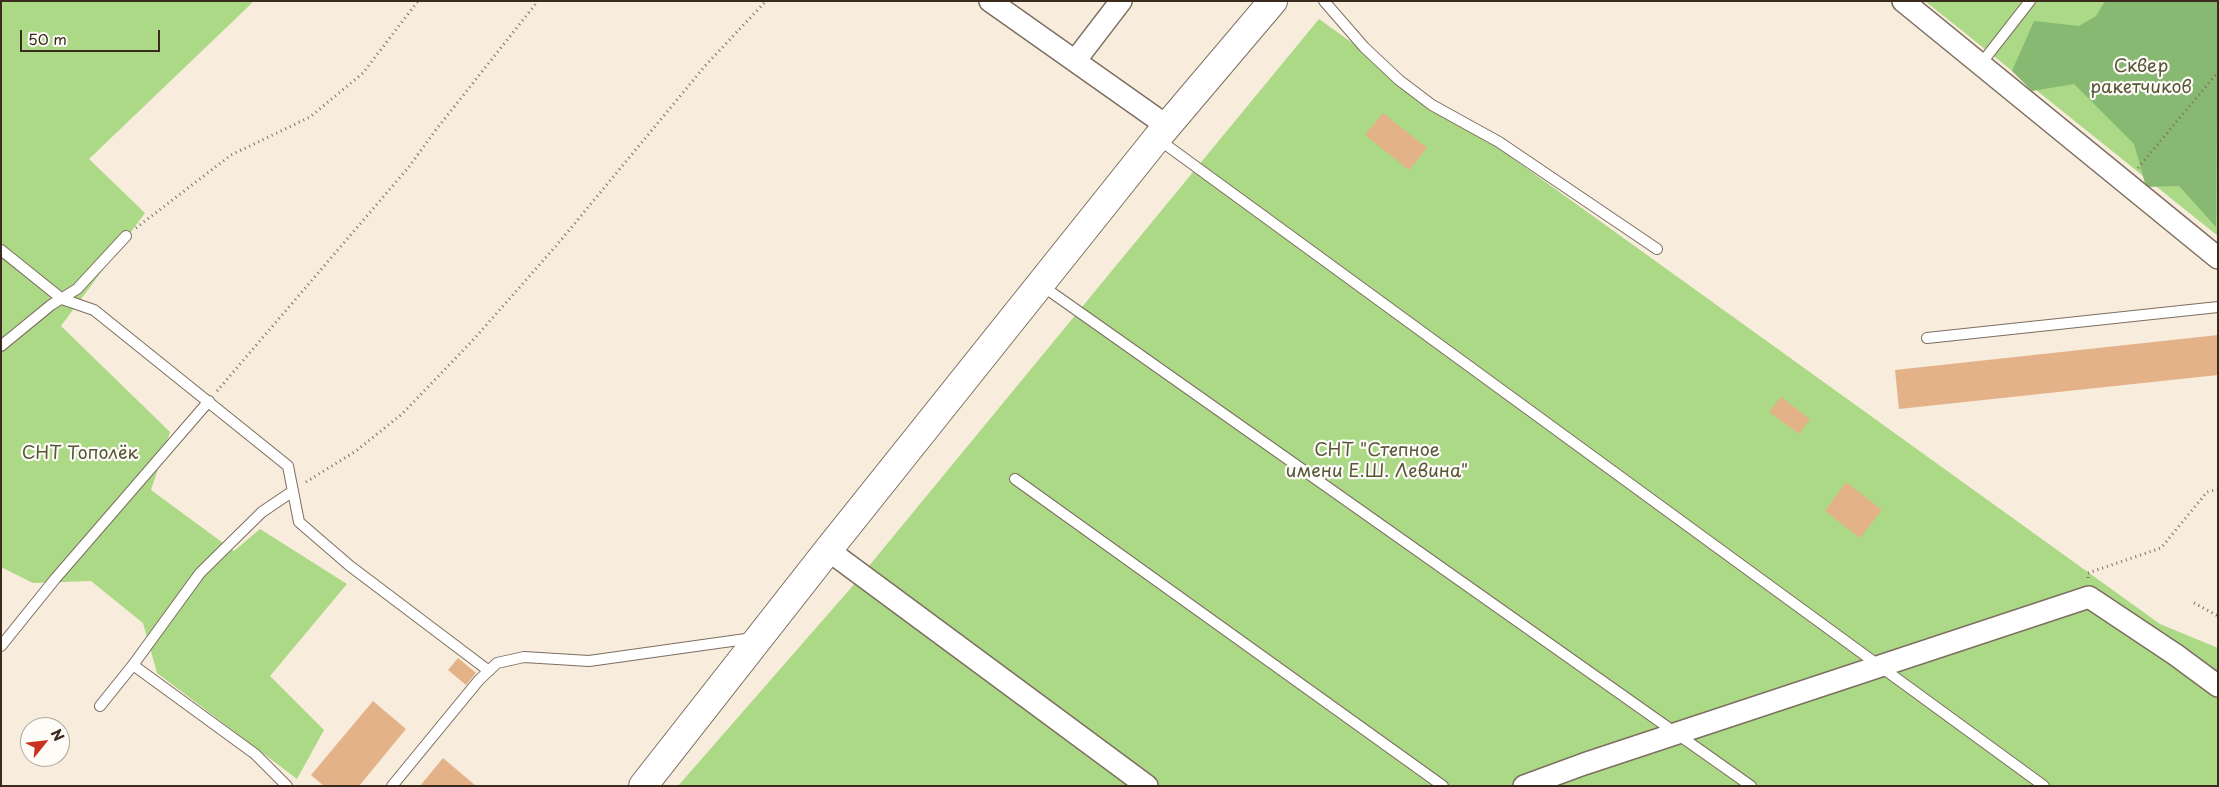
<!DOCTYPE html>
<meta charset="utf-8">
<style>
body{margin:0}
#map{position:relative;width:2219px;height:787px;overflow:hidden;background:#f8ecdc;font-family:"Playpen Sans",sans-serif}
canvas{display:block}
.frame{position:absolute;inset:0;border:2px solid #3b2a1e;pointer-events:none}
.north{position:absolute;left:20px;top:717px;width:50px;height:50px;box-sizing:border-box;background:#fdfcf7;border:1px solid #afa8a0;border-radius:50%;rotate:61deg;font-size:14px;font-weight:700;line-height:20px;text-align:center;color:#3b2a1e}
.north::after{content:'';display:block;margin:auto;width:18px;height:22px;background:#c8321e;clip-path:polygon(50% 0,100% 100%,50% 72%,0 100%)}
.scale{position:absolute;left:20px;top:30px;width:140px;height:22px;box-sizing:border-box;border:2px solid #3b2a1e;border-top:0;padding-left:6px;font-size:15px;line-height:18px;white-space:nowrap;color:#3b2a1e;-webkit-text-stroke:4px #fdfcf7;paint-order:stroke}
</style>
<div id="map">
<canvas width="2219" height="787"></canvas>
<div class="frame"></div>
<div class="north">N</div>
<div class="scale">50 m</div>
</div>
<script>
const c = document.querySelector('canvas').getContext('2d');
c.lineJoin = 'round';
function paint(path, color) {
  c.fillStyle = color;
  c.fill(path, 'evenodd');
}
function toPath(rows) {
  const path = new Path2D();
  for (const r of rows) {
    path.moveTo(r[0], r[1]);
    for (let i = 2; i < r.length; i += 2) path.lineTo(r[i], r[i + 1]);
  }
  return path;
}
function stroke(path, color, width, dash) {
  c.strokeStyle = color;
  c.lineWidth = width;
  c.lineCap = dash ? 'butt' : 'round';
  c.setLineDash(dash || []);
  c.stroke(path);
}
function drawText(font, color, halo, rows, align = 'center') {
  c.font = font + ' "Playpen Sans",sans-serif';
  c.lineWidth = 4.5;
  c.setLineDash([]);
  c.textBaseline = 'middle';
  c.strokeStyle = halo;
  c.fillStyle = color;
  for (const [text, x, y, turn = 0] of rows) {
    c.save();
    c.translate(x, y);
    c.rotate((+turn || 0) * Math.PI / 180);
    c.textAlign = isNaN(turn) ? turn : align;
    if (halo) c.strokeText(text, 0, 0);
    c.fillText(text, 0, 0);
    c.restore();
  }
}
const green = toPath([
 [1,1,250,1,252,3,89,159,145,213,61,326,170,432,151,490,234,551,260,529,347,584,270,676,324,730,297,779,157,673,143,623,91,581,33,583,1,567],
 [1925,1,2218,1,2218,236],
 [1319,19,2160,624,2218,648,2218,786,678,786,850,589]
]);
const forest = toPath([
 [2105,1,2218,1,2216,227,2179,186,2146,187,2134,144,2074,84,2032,91,2012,71,2034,21,2079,26,2096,16]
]);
const building = toPath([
 [1383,113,1427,148,1409,170,1365,135],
 [2218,335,2218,375,1899,409,1895,370],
 [1781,397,1810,419,1799,434,1769,412],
 [1846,482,1882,510,1860,538,1825,511],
 [458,658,476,673,466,685,448,670],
 [373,701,406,729,359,786,324,786,311,775],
 [443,758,476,786,420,786]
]);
const path = toPath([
 [2138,168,2218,72],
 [136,228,231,155,310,117,363,73,418,1],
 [217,391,408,168,438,127,538,1],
 [306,482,356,451,402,414,474,339,556,246,705,66,766,1],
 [2088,578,2088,573,2161,548,2207,492,2218,489],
 [2194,603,2218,616]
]);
const lane = toPath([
 [1324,1,1364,47,1399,80,1432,105,1499,142,1657,249],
 [1980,65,2030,1],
 [1158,139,2044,786],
 [1,250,62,299,94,310,288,466,299,522,350,566,489,671],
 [1041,285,1751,786],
 [1927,338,2218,307],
 [1,346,51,305,77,289,126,236],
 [1015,479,1443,786],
 [1,646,55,579,209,401],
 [133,665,255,754,287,786],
 [100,706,133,665,200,573,262,512,293,491],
 [392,786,479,680,497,663,524,657,589,661,753,638]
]);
const street = toPath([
 [990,1,1167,126],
 [1903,1,2218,258],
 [1075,61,1121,1],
 [828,550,1147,786],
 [1524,786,1584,764,2089,597,2176,655,2218,686]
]);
const secondary = toPath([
 [643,786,828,550,1157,138,1273,1]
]);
const parkNames = [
 ["Сквер",2141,67],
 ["ракетчиков",2141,88],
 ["СНТ \"Степное",1377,451],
 ["имени Е.Ш. Левина\"",1377,472],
 ["СНТ Тополёк",80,454]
];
paint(green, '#abd986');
paint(forest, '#88b973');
paint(building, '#e4b289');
stroke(lane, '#7d6e60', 12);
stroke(street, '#7d6e60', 24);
stroke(secondary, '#7d6e60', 30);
stroke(path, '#7d6e60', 3, [1, 4]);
stroke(lane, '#fff', 10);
stroke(street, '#fff', 21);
stroke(secondary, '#fff', 28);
drawText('18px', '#575638', '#fdfcf7', parkNames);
</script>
